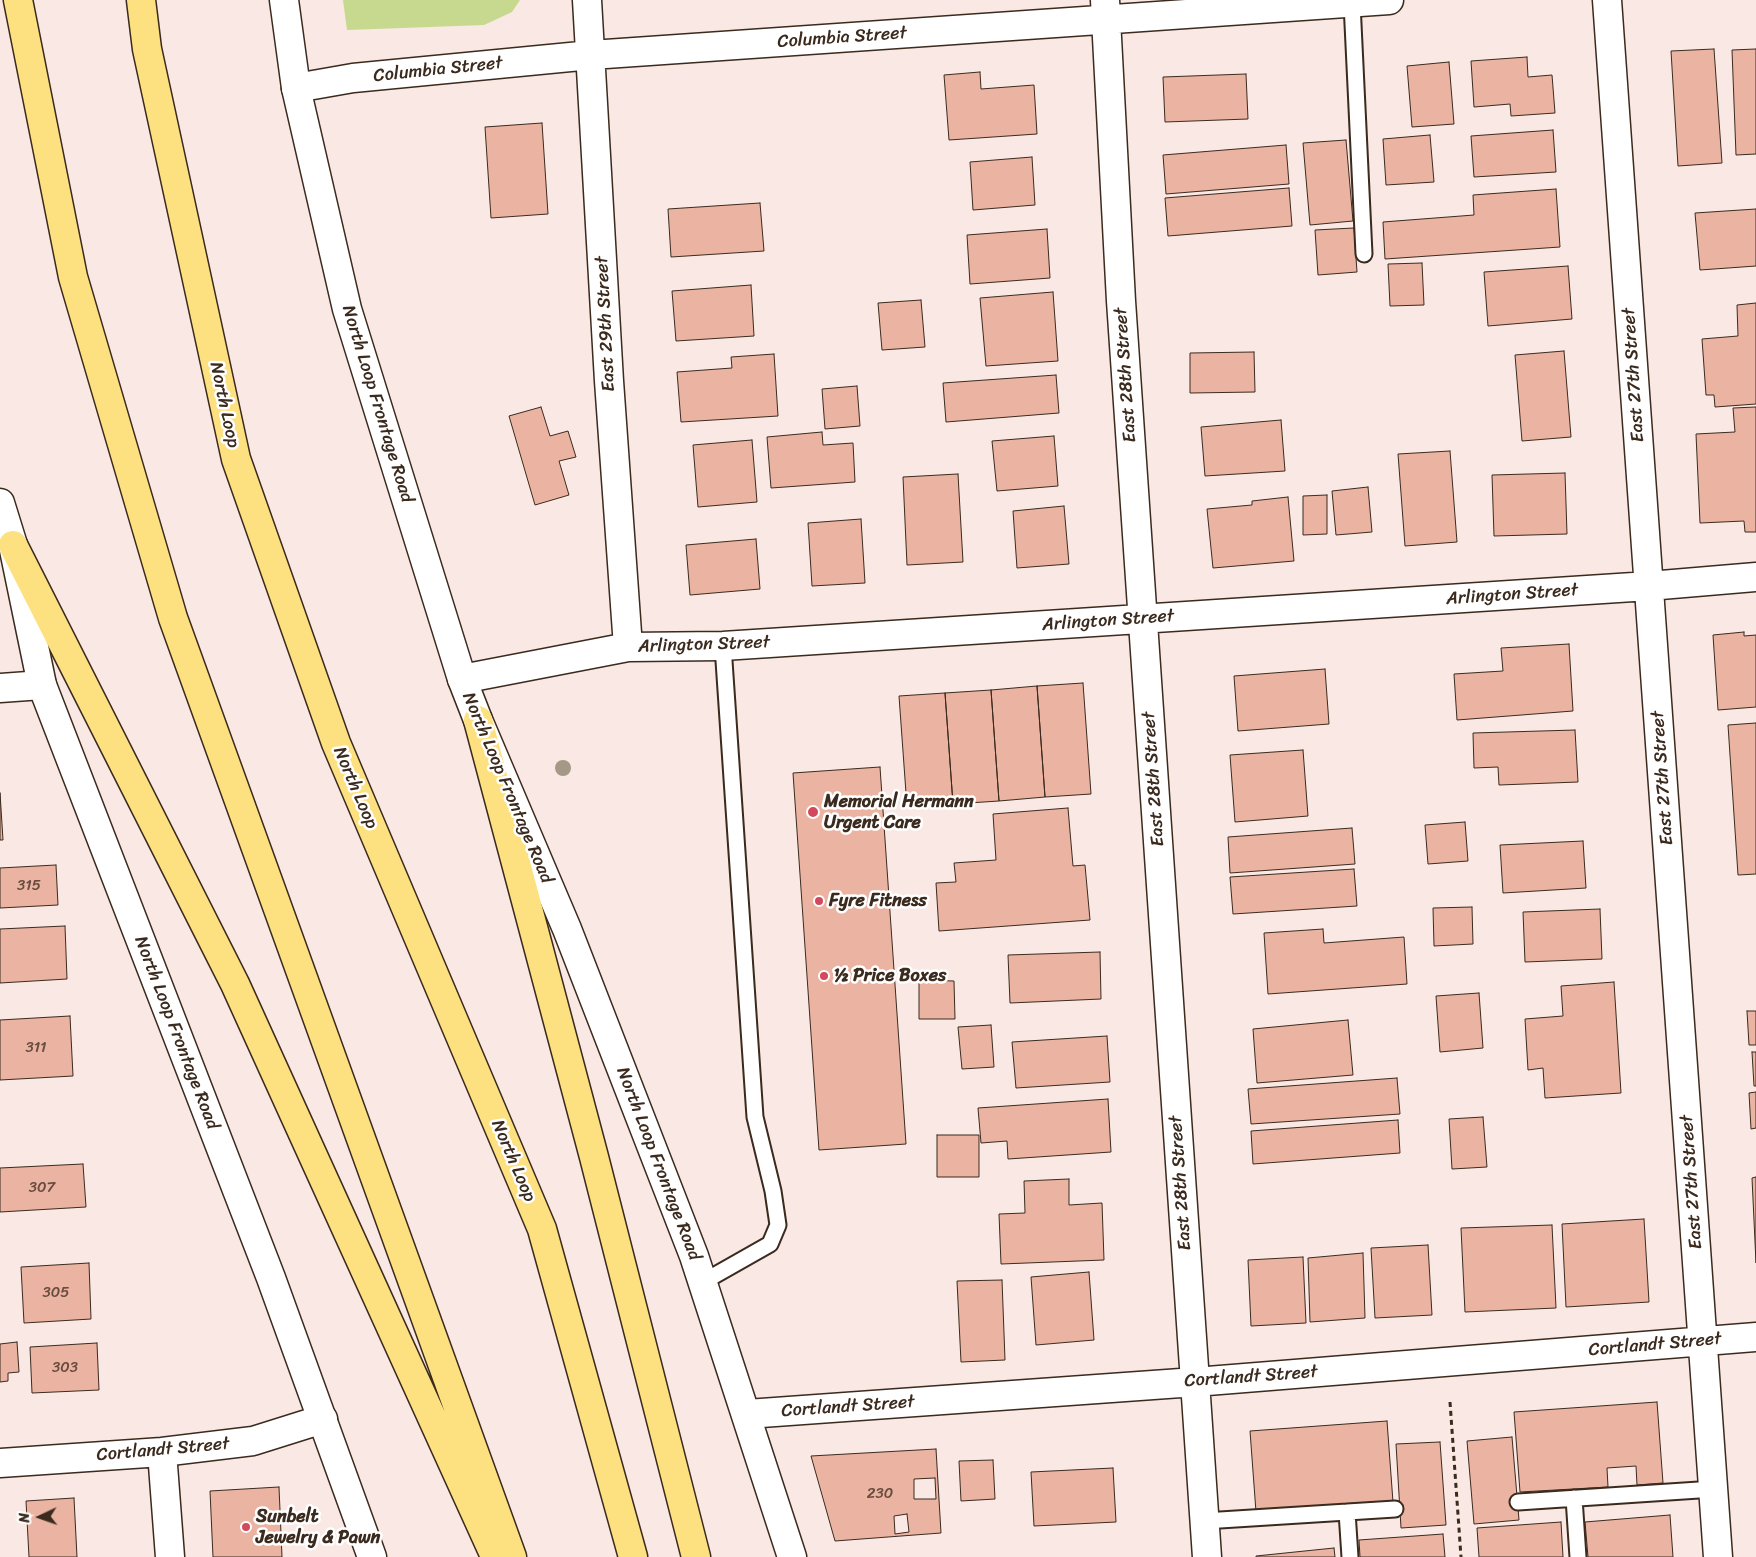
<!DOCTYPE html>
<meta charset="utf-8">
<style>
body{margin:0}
#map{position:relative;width:1756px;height:1557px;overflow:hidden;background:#f9e8e3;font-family:Sriracha,sans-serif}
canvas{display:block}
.north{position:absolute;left:15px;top:1492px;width:50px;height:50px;-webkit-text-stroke:4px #fff;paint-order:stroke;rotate:267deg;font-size:14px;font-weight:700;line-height:20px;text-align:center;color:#3b2a1e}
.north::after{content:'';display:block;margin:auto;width:18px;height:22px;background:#3b2a1e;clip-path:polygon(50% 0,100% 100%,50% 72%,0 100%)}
</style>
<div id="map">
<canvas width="1756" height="1557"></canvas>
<div class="north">N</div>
</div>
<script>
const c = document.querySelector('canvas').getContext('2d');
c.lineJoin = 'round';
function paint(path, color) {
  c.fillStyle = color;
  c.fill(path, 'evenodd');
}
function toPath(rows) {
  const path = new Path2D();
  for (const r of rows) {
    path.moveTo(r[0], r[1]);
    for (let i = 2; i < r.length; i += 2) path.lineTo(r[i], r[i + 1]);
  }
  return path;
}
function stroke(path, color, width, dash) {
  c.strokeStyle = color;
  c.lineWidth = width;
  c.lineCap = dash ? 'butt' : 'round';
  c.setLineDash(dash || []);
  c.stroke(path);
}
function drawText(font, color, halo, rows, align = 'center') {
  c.font = font + ' Sriracha,sans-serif';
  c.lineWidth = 5;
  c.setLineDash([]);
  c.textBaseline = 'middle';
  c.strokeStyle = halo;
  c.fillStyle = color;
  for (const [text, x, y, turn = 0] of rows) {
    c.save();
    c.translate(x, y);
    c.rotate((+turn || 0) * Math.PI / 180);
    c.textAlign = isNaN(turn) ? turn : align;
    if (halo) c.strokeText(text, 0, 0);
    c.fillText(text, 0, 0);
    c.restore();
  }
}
const green = toPath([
 [343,0,520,0,512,12,484,25,347,30]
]);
const building = toPath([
 [1714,49,1722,163,1678,166,1671,51,1714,49],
 [1756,49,1756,154,1736,155,1732,50,1756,49],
 [1527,57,1528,77,1552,75,1555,113,1511,116,1510,104,1474,107,1471,61,1527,57],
 [1449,62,1454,124,1412,127,1407,66,1449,62],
 [980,72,981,89,1034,85,1037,134,949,140,944,75,980,72],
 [1246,74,1248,119,1165,122,1163,77,1246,74],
 [542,123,548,214,491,218,485,127,542,123],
 [1553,130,1556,172,1474,177,1471,136,1553,130],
 [1430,135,1434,182,1386,185,1383,139,1430,135],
 [1346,140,1353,221,1310,225,1303,143,1346,140],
 [1286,145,1289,184,1166,194,1163,155,1286,145],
 [1032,157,1035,205,973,210,970,162,1032,157],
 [1289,188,1292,226,1168,236,1165,198,1289,188],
 [1556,189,1560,247,1385,259,1383,222,1474,215,1473,195,1556,189],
 [760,203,764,251,671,257,668,209,760,203],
 [1756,209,1756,266,1700,270,1695,213,1756,209],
 [1354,228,1357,272,1318,275,1315,230,1354,228],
 [1047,229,1050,278,970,284,967,235,1047,229],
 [1422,263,1424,305,1390,306,1388,264,1422,263],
 [1568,266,1572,319,1488,326,1484,272,1568,266],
 [751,285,754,336,676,341,672,291,751,285],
 [1053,292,1058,361,986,366,980,298,1053,292],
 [921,300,925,347,882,350,878,303,921,300],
 [1756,303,1756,404,1715,407,1714,395,1706,395,1702,339,1738,336,1737,305,1756,303],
 [1564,351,1571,437,1522,441,1515,355,1564,351],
 [1254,352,1255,392,1190,393,1190,353,1254,352],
 [774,354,778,416,681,422,677,372,732,368,731,357,774,354],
 [1056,375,1059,413,946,422,943,383,1056,375],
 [857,386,860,426,825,429,822,389,857,386],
 [541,407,550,436,568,431,576,457,559,461,569,495,535,505,509,416,541,407],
 [1756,407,1756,532,1745,532,1744,521,1700,523,1696,434,1735,432,1733,408,1756,407],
 [1281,420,1285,471,1205,476,1201,427,1281,420],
 [822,432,823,445,853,443,855,482,771,488,767,437,822,432],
 [1054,436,1058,486,997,491,992,441,1054,436],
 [752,440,757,502,698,507,693,445,752,440],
 [1450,451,1457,542,1405,546,1398,454,1450,451],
 [1565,473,1567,534,1494,536,1492,475,1565,473],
 [958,474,963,562,907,565,903,477,958,474],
 [1368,487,1372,532,1336,535,1332,491,1368,487],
 [1327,495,1327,534,1303,535,1303,496,1327,495],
 [1288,497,1294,561,1213,568,1207,509,1252,505,1252,501,1288,497],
 [1064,506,1069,564,1017,568,1013,511,1064,506],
 [861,519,865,583,812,586,808,523,861,519],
 [756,539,760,589,690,595,686,545,756,539],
 [1744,632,1744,636,1756,635,1756,707,1718,710,1713,635,1744,632],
 [1569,644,1573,711,1457,720,1454,674,1503,671,1501,648,1569,644],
 [1325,669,1329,724,1238,731,1234,676,1325,669],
 [1083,683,1091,794,1045,797,1037,686,1083,683],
 [1037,686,1045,797,999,801,991,690,1037,686],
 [991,690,999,801,953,804,945,693,991,690],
 [945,693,953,804,907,807,899,696,945,693],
 [1756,723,1756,874,1738,875,1728,725,1756,723],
 [1575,730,1578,782,1499,785,1498,767,1474,768,1473,733,1575,730],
 [1303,750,1308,816,1235,822,1230,755,1303,750],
 [880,767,906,1144,819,1150,793,773,880,767],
 [0,793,3,840,0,840,0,793],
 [1068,808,1073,866,1085,865,1090,920,939,931,936,883,956,882,954,863,996,860,993,814,1068,808],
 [1465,822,1468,861,1428,864,1425,825,1465,822],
 [1352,828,1355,864,1230,873,1228,837,1352,828],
 [1583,841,1586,888,1503,893,1500,845,1583,841],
 [56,865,58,905,0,908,0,868,56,865],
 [1354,869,1357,906,1233,914,1230,877,1354,869],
 [1472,907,1473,944,1434,946,1433,908,1472,907],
 [1600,909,1602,959,1525,962,1523,912,1600,909],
 [65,926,67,979,0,983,0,929,65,926],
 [1323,929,1324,943,1404,937,1407,984,1268,994,1264,933,1323,929],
 [1100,952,1101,999,1010,1003,1008,955,1100,952],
 [919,980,954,981,955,1019,919,1019,919,980],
 [1614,982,1621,1093,1545,1098,1543,1068,1528,1070,1525,1019,1563,1016,1561,986,1614,982],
 [1479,993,1483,1048,1440,1052,1436,996,1479,993],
 [1747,1011,1756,1011,1756,1045,1749,1045,1747,1011],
 [70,1016,73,1076,0,1080,0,1020,70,1016],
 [1348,1020,1353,1075,1257,1083,1253,1029,1348,1020],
 [991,1025,994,1067,962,1069,958,1027,991,1025],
 [1107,1036,1110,1082,1016,1088,1012,1042,1107,1036],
 [1752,1052,1756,1052,1756,1086,1754,1086,1752,1052],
 [1397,1078,1400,1114,1251,1124,1248,1089,1397,1078],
 [1756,1092,1756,1128,1751,1129,1749,1093,1756,1092],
 [1108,1099,1111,1152,1008,1159,1007,1141,981,1143,978,1108,1108,1099],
 [1483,1117,1487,1167,1452,1169,1449,1119,1483,1117],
 [1398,1120,1400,1153,1253,1164,1251,1131,1398,1120],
 [937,1135,979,1135,979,1177,937,1177,937,1135],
 [83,1164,86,1207,0,1212,0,1168,83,1164],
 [1756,1177,1756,1263,1752,1178,1756,1177],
 [1069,1179,1069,1205,1102,1203,1104,1260,1001,1264,999,1214,1025,1213,1024,1181,1069,1179],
 [1644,1219,1649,1302,1566,1307,1562,1224,1644,1219],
 [1552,1225,1556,1308,1465,1312,1461,1228,1552,1225],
 [1428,1245,1432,1315,1375,1318,1371,1248,1428,1245],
 [1363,1253,1365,1318,1310,1322,1308,1258,1363,1253],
 [1303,1257,1306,1323,1251,1326,1248,1260,1303,1257],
 [89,1263,91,1319,24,1323,21,1267,89,1263],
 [1089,1272,1094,1340,1036,1345,1031,1277,1089,1272],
 [1002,1280,1005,1360,961,1362,957,1281,1002,1280],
 [17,1342,19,1372,8,1373,8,1381,0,1382,0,1344,17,1342],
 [97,1343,99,1390,32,1393,30,1347,97,1343],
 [1657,1402,1663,1483,1637,1485,1636,1466,1607,1468,1608,1487,1520,1492,1514,1412,1657,1402],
 [1387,1421,1393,1502,1256,1512,1250,1431,1387,1421],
 [1512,1437,1519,1520,1474,1524,1467,1441,1512,1437],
 [1440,1442,1446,1525,1401,1528,1396,1444,1440,1442],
 [936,1449,941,1533,835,1541,811,1456,936,1449],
 [993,1460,995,1499,961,1501,959,1461,993,1460],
 [1113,1468,1116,1522,1034,1526,1031,1472,1113,1468],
 [935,1478,936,1499,914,1499,914,1479,935,1478],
 [279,1487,282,1557,213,1557,210,1491,279,1487],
 [74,1498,77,1557,29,1557,26,1501,74,1498],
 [907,1514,909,1532,895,1534,894,1516,907,1514],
 [1670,1515,1673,1557,1588,1557,1585,1522,1670,1515],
 [1561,1522,1563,1557,1479,1557,1477,1528,1561,1522],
 [1443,1534,1445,1557,1360,1557,1359,1540,1443,1534],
 [1334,1548,1335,1557,1256,1557,1256,1556,1334,1548]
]);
const path = toPath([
 [1450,1402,1461,1557]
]);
const service = toPath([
 [1352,3,1364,254],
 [703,1282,770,1244,778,1225,773,1191,755,1117,723,646],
 [1574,1498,1578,1557],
 [1518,1502,1714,1489],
 [1347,1512,1350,1557],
 [1204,1521,1395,1509]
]);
const minor = toPath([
 [587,0,609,381,628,647],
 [1105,0,1121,301,1207,1557],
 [1607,0,1718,1557],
 [296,88,353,78,591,55,1389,0],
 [462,679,628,647,723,646,1649,586,1756,577],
 [0,688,42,685],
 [747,1414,1195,1382,1756,1337],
 [162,1452,170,1557],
 [0,1463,162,1452,253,1441,323,1419]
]);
const secondary = toPath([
 [284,0,296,88,347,309,462,679,478,720,567,929,694,1256,792,1557],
 [0,503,13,545,42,685,271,1278,372,1557]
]);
const motorway = toPath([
 [18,0,73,277,173,618,512,1557],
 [141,0,147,49,236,459,336,743,542,1229,633,1557],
 [13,545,235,984,494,1554],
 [478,720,594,1157,696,1557]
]);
const trees = [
 [563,768]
];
const markers = [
 [813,812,6,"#d1495b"],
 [819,901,5,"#d1495b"],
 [824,976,5,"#d1495b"],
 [246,1527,5,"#d1495b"]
];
const numberNames = [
 ["315",29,886],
 ["311",36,1048],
 ["307",42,1188],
 ["305",56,1293],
 ["303",65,1368],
 ["230",880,1494]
];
const streetNames = [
 ["Columbia Street",842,38,-4],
 ["Columbia Street",438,70,-6],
 ["East 29th Street",606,324,-93],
 ["East 28th Street",1126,375,-94],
 ["East 27th Street",1634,375,-94],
 ["North Loop Frontage Road",377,404,73],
 ["North Loop",224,405,78],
 ["Arlington Street",1512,595,-4],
 ["Arlington Street",1108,621,-4],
 ["Arlington Street",704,645,-2],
 ["East 27th Street",1663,778,-94],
 ["East 28th Street",1154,779,-94],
 ["North Loop",355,788,67],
 ["North Loop Frontage Road",507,788,67],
 ["North Loop Frontage Road",176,1033,69],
 ["North Loop",513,1161,67],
 ["North Loop Frontage Road",658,1164,69],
 ["East 27th Street",1692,1182,-94],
 ["East 28th Street",1181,1183,-94],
 ["Cortlandt Street",1655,1345,-5],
 ["Cortlandt Street",1251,1377,-4],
 ["Cortlandt Street",848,1407,-4],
 ["Cortlandt Street",163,1450,-5]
];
const poiNames = [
 ["Memorial Hermann",824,802],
 ["Urgent Care",824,823],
 ["Fyre Fitness",829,901],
 ["½ Price Boxes",834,976],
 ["Sunbelt",256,1517],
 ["Jewelry & Pawn",256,1538]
];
paint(green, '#c6d98e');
paint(building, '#ebb3a1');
stroke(building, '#3b2a1e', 1);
stroke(service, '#3b2a1e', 19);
stroke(minor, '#3b2a1e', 31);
stroke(secondary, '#3b2a1e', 31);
stroke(motorway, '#3b2a1e', 31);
stroke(path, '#3b2a1e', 3, [5, 4]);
stroke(service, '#fff', 15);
stroke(minor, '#fff', 28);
stroke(secondary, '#fff', 28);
stroke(motorway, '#fde080', 28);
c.fillStyle = '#a49886';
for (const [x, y] of trees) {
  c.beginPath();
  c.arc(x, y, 8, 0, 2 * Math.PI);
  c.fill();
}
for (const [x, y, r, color] of markers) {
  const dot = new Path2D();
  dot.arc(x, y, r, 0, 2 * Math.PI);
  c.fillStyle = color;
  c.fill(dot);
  stroke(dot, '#fff', 2);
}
drawText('15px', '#674c3f', null, numberNames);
drawText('18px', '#3b2a1e', '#fff', streetNames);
drawText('bold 18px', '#3b2a1e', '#fff', poiNames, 'left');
</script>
